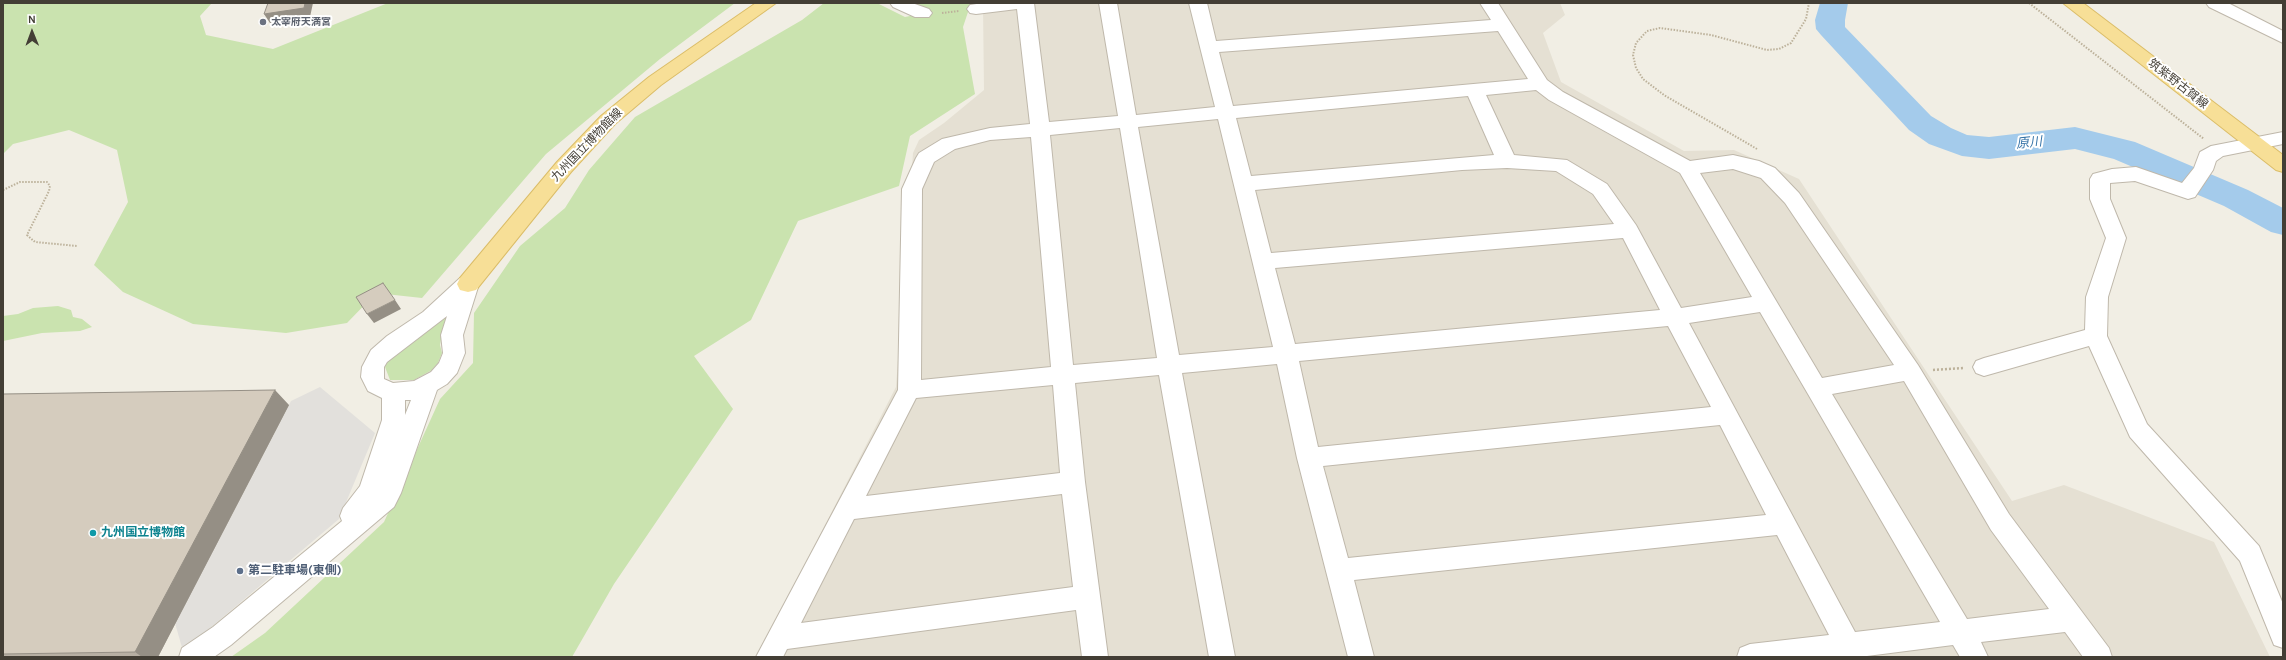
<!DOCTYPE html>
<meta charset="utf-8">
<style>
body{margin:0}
#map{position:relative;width:2286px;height:660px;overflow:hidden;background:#f1eee4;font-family:Karla,sans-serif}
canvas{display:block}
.frame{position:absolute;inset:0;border:4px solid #433e35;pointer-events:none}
.north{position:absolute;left:12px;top:12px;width:40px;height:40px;-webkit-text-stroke:3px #fff;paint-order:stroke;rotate:359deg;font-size:11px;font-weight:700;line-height:16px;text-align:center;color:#433e35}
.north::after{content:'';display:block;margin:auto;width:14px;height:18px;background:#433e35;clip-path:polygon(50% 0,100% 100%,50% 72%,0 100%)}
</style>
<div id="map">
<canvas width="2286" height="660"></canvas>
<div class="frame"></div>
<div class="north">N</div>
</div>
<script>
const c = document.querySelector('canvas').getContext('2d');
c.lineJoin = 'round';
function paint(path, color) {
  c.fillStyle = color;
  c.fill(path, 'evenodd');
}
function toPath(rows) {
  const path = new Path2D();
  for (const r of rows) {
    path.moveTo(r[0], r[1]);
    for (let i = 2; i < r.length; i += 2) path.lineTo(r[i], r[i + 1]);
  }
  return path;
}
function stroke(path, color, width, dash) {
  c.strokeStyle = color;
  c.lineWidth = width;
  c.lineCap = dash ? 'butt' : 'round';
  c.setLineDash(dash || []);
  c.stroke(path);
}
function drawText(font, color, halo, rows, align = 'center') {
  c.font = font + ' Karla,"Noto Sans JP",sans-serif';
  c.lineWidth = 4;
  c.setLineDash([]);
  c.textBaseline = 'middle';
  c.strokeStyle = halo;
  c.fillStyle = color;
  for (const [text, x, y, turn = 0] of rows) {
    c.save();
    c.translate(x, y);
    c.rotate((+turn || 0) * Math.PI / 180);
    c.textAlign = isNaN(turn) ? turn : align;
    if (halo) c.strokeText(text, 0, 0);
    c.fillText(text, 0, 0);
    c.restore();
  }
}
const residential = toPath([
 [1012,3,1560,3,1565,15,1543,33,1561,82,1684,151,1734,150,1799,179,2012,501,2064,485,2214,542,2270,657,757,657,896,387,913,153,919,140,944,123,984,90,983,6]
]);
const green = toPath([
 [3,3,212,3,200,16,206,35,273,49,388,3,735,3,660,59,546,154,422,298,376,293,347,323,286,333,193,324,123,292,94,265,128,202,117,150,69,130,13,144,3,154],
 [824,3,877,3,905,17,925,13,913,3,971,3,963,27,975,94,910,136,899,186,798,221,751,320,694,356,733,409,614,584,572,657,231,657,265,633,384,522,440,399,473,363,474,313,520,246,565,208,589,170,635,117,802,20],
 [58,306,71,310,73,317,82,319,92,327,80,331,42,333,3,341,3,316,18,314,33,308],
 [452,307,443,328,440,345,442,353,438,363,432,370,414,380,390,380,385,367,386,361]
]);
const parking = toPath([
 [320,387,375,433,339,519,183,651,175,623,291,401]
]);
const river = toPath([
 [1820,3,1848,3,1845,20,1845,27,1931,116,1951,128,1967,135,1989,137,2075,127,2135,142,2248,190,2283,208,2283,235,2271,232,2224,206,2114,159,2075,149,1989,159,1962,156,1929,144,1909,130,1821,35,1816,29,1815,20,1820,3]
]);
const pathFar1 = toPath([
 [2029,3,2204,139],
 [942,13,959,11],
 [1757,149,1664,95,1643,79,1636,68,1633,55,1636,43,1647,31,1660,28,1711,35,1767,50,1779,49,1791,43,1806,19,1809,3],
 [3,190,20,182,47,182,50,186,49,191,27,235,35,242,77,246]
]);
const path = toPath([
 [1933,370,1964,368]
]);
const minor = toPath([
 [890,3,912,3,929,9,932,13,929,17,915,17,893,7,890,3],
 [983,3,1034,3,1049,122,1118,116,1099,3,1117,3,1136,115,1215,107,1189,3,1207,3,1216,41,1491,20,1480,3,1498,3,1547,80,1563,92,1690,161,1733,155,1759,161,1775,168,1799,193,1918,365,2009,514,2109,648,2112,657,2083,657,2065,632,1981,642,1988,657,1960,657,1953,645,1867,656,1867,657,1737,657,1740,648,1750,644,1829,635,1777,535,1354,580,1374,657,1348,657,1297,458,1277,364,1182,373,1235,657,1209,657,1159,375,1075,383,1085,482,1108,657,1082,657,1076,610,787,649,783,657,756,657,898,390,902,189,916,158,919,153,942,139,990,128,1030,124,1017,9,976,14,970,13,967,9,970,5,983,3],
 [1498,31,1528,79,1233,106,1219,52,1498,31],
 [1536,90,1549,100,1680,173,1752,297,1681,308,1636,225,1607,184,1567,160,1514,155,1486,95,1536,90],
 [1468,96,1494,155,1251,176,1236,118,1468,96],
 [1218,119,1273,347,1179,355,1138,127,1218,119],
 [1120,128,1157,358,1073,365,1050,135,1120,128],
 [1031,137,1051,367,921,380,922,189,934,162,955,149,990,140,1031,137],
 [1507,168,1556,171,1593,194,1614,224,1271,253,1255,190,1462,170,1507,168],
 [1733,169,1761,178,1785,203,1894,365,1822,378,1700,173,1733,169],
 [1623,238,1660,310,1295,344,1275,268,1623,238],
 [1760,312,1808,394,1940,622,1855,632,1689,323,1760,312],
 [1668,326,1711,407,1318,447,1299,361,1668,326],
 [1904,381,1991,530,2049,609,1967,619,1832,394,1904,381],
 [1053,385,1060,473,866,496,916,398,1053,385],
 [1720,425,1766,515,1348,558,1323,466,1720,425],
 [1062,494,1073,587,801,623,854,519,1062,494],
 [2206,3,2228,3,2283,31,2283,43,2209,7,2206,3],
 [2283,132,2283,144,2223,156,2216,161,2213,170,2195,197,2188,199,2135,181,2110,183,2110,199,2126,238,2108,297,2107,336,2147,424,2259,546,2283,604,2283,648,2274,645,2240,561,2130,437,2089,346,1984,376,1976,373,1973,367,1976,361,1984,358,2085,330,2086,297,2106,238,2090,199,2090,179,2093,174,2112,169,2136,167,2182,183,2194,168,2200,152,2211,146,2283,132],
 [468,276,476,278,479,284,463,335,465,353,457,373,447,384,437,390,401,493,394,507,231,645,214,657,179,657,182,648,213,627,342,521,340,516,343,508,360,486,382,420,382,398,368,391,361,377,362,367,371,350,387,336,423,312,460,278,468,276],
 [447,316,441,335,443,353,439,363,431,372,414,381,393,383,384,379,384,367,387,362,447,316],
 [405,400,411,400,405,415,405,400]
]);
const major = toPath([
 [756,3,776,3,661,85,615,124,571,172,476,290,468,292,460,290,457,284,460,278,557,162,601,116,649,77,756,3],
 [2063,3,2083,3,2283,155,2283,172,2276,170,2063,3]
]);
const wall = toPath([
 [3,394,289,405,158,657,3,657]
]);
const shadedWall = toPath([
 [305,3,313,3,310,17,270,23,264,14],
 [395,300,401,309,374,323,367,314],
 [275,390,289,405,158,657,142,657,135,652]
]);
const building = toPath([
 [268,3,305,3,304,8,264,14,268,3],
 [383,283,395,300,367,314,356,297,383,283],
 [275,390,135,652,3,654,3,394,275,390]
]);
const markers = [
 [263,22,4,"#6b7280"],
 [93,533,4,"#0f9aa8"],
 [240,571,4,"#5c6f8a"]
];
const farWorshipnames = [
 ["太宰府天満宮",271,22]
];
const streetNames = [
 ["筑紫野古賀線",2178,84,38],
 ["九州国立博物館線",587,145,-46]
];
const cultureNames = [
 ["九州国立博物館",101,533]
];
const serviceNames = [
 ["第二駐車場(東側)",248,571]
];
const waterNames = [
 ["原川",2029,143,-6]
];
paint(residential, '#e5e0d3');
paint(green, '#cae3af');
paint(parking, '#e2e0dc');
paint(river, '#a4cbeb');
stroke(minor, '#bfb8ab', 2);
stroke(major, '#dbbd68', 2);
stroke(pathFar1, '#bcb19a', 2, [1.5, 1.5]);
stroke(path, '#bcb19a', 2.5, [2, 2]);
paint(minor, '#fff');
paint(major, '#f7df97');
paint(wall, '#b7afa3');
paint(shadedWall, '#958f85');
paint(building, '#d5ccbe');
stroke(building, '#958f85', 1);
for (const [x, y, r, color] of markers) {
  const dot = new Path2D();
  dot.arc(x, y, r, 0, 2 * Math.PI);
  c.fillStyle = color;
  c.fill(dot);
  stroke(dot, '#fff', 1.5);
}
drawText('bold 10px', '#5b616d', '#fff', farWorshipnames, 'left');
drawText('12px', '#433e35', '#fff', streetNames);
drawText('bold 12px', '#0d838f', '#fff', cultureNames, 'left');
drawText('bold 12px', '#4e5e75', '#fff', serviceNames, 'left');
drawText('italic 13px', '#3573a7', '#fff', waterNames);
</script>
